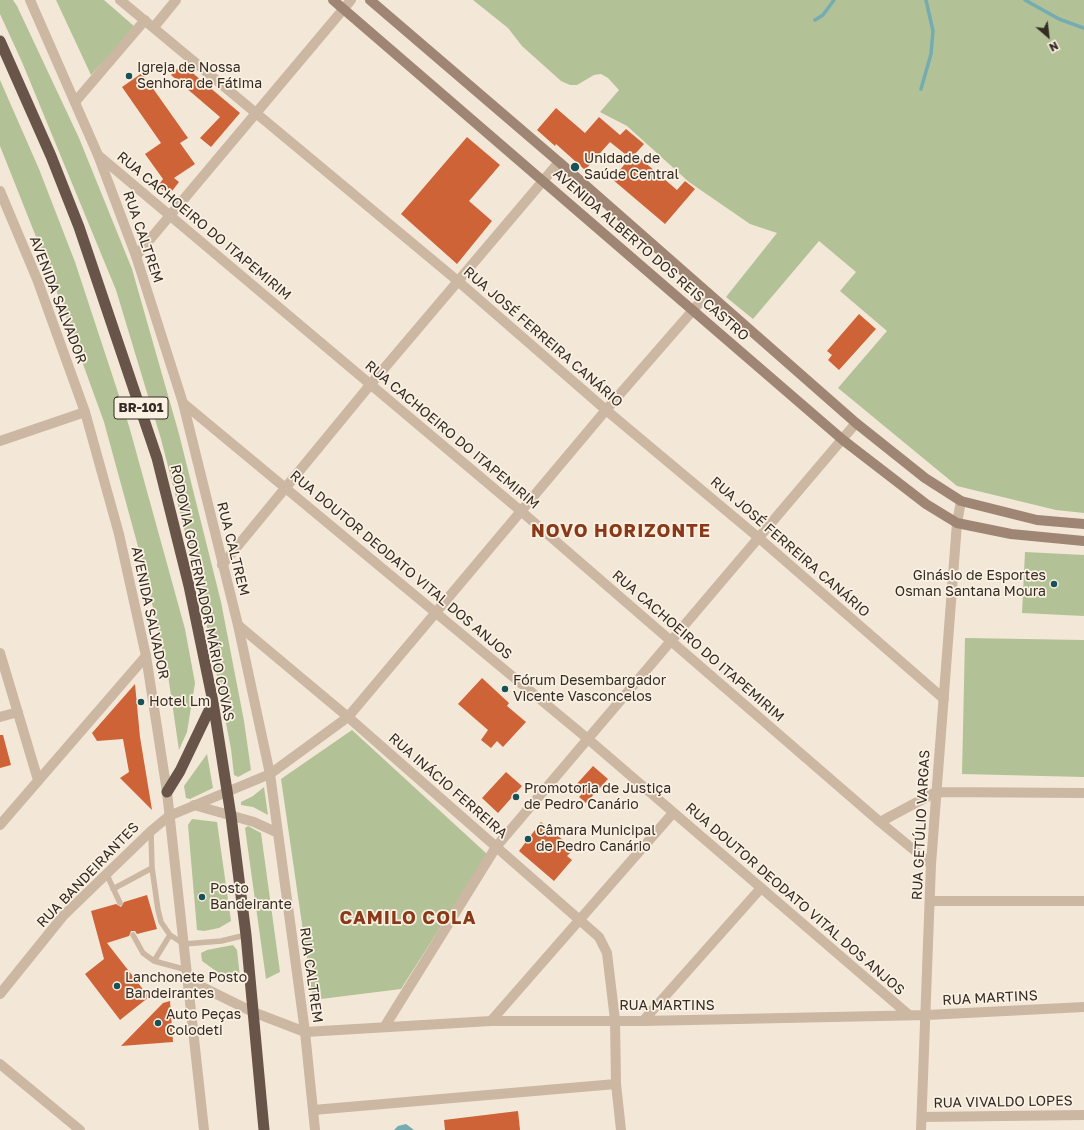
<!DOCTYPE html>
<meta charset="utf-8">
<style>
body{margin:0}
#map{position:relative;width:1084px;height:1130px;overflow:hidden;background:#f3e7d7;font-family:"Golos Text",sans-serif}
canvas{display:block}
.north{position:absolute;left:1028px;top:16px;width:40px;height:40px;-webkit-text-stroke:3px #faf1e3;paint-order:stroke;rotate:152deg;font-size:11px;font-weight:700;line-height:16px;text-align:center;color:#352b25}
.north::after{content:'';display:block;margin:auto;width:14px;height:18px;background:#352b25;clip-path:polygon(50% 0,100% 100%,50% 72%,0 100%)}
</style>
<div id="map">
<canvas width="1084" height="1130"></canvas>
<div class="north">N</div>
</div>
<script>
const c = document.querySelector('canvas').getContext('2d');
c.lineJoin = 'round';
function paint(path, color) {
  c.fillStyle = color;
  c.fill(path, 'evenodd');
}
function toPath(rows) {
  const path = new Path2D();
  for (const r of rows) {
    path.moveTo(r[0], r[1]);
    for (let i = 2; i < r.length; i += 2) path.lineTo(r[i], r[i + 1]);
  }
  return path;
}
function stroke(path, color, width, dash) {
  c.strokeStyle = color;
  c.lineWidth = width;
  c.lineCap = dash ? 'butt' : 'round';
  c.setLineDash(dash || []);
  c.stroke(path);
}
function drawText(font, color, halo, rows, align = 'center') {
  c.font = font + ' "Golos Text",sans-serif';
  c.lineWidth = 3.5;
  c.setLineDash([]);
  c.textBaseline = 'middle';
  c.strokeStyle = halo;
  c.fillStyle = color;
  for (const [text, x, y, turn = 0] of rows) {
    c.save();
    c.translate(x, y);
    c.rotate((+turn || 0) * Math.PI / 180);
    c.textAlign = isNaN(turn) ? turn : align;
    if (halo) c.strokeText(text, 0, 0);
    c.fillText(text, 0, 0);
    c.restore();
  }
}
const green = toPath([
 [0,0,13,0,17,6,79,138,132,269,179,434,221,602,244,721,251,770,238,777,234,775,231,749,211,645,186,536,161,439,116,290,22,62,0,14],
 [56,0,104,0,135,27,91,75],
 [473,0,1084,0,1084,513,1056,510,957,486,838,388,887,331,840,291,856,272,819,241,753,319,726,297,777,233,750,224,689,182,627,126,600,112,619,90,608,78,601,74,594,75,577,85,570,85,561,81,522,46,508,28],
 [0,80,39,169,75,262,129,426,185,629,195,683,187,732,179,750,168,675,145,572,104,422,46,262,0,146],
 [1025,552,1084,555,1084,616,1022,613],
 [965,638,1084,640,1084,777,962,774],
 [352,730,487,854,401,989,313,1000,281,779],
 [207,754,213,788,190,799,186,798,184,786],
 [264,787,268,815,253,807,241,805,241,802,253,796],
 [192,819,217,822,231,921,219,928,204,931,197,930,188,825],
 [248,826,261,833,280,972,266,979,245,828],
 [233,945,237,950,240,977,238,979,229,978,216,971,202,961,201,953,207,950]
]);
const water = toPath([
 [406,1124,414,1130,394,1130,398,1126]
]);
const stream = toPath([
 [1025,0,1059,19,1084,28],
 [815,20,823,15,834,0],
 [921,89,931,54,933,31,926,0]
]);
const building = toPath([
 [182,64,240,113,211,147,200,138,220,117,171,75],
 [142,73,188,138,180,143,195,164,174,178,179,182,169,195,158,186,163,179,145,154,161,143,122,87],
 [556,108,585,133,599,117,620,135,626,129,644,144,635,154,677,190,685,181,695,189,665,224,612,179,630,158,610,142,585,170,556,144,555,146,537,130],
 [467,137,500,165,469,201,492,221,457,264,401,214],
 [859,314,876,329,839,370,828,360,832,355,827,351],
 [482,678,509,703,507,706,526,722,503,747,497,741,491,748,481,740,488,730,458,704],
 [135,684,140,737,152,810,120,778,129,772,123,739,97,741,92,733],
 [0,735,3,735,11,765,0,768],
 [593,766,608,779,586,803,579,797,582,794,574,787],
 [506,772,522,786,498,813,482,798],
 [541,822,574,849,567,856,572,860,554,881,519,851],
 [147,895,157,929,137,934,135,931,131,931,129,936,107,943,149,997,120,1020,85,974,104,959,91,911,116,904,121,907,124,902],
 [170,1001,173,1042,121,1046,163,1003],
 [518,1111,520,1130,445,1130,444,1120]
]);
const service = toPath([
 [151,831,152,868,158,910,161,922,170,935,184,944,221,941,246,935],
 [107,875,120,903],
 [113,889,152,868],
 [133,935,143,953,154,961,187,970],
 [154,961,170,935]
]);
const minor = toPath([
 [120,0,459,282,606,410,759,538,944,699],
 [154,27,176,0],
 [75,102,145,20],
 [98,155,522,512,880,822,931,864],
 [136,256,351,0],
 [183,403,588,739,909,1015],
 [0,441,85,412],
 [222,565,370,385,559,162],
 [238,625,348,717,599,937,607,953,615,1020,616,1084,621,1130],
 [0,653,38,780],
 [0,717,18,712],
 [880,822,936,792,1084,793],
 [0,825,146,656],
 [931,901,1084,901],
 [188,980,253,1012,305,1032,491,1021,643,1021,927,1015,1084,1007],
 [0,994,63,916,151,831,169,816,270,774,348,717,606,410,708,293],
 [491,1021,673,813],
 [643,1021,761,888],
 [385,1026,496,847,856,423],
 [0,1064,80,1130],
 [313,1110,616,1084],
 [922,1117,1084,1115],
 [921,1130,931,864,957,523,961,501]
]);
const tertiary = toPath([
 [30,0,98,155,136,256,183,403,238,625,270,774,305,1032,315,1130],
 [0,191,37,279,85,412,119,534,146,656,167,792,204,1130],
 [194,805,254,822,278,833]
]);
const secondary = toPath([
 [333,0,843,440,926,504,957,523,1011,534,1084,541],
 [370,0,559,162,856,423,925,478,961,501,1037,520,1084,524]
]);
const trunk = toPath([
 [0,41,51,156,79,227,157,458,189,586,213,702,231,816,246,935,264,1130],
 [167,792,180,771,213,702]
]);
const markers = [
 [129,76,4,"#185259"],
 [575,167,5,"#185259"],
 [1054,584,4,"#185259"],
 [505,689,4,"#185259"],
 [141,702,4,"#185259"],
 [516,797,4,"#185259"],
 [528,839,4,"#185259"],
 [202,897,4,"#185259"],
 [117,986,4,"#185259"],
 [158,1023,4,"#185259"]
];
const shields = [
 [141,408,54]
];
const shieldNames = [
 ["BR-101",141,408]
];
const poiNames = [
 ["Igreja de Nossa",137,68],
 ["Senhora de Fátima",137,84],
 ["Unidade de",584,159],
 ["Saúde Central",584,175],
 ["Ginásio de Esportes",1046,576,"right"],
 ["Osman Santana Moura",1046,592,"right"],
 ["Fórum Desembargador",513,681],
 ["Vicente Vasconcelos",513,697],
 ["Hotel Lm",149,702],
 ["Promotoria de Justiça",524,789],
 ["de Pedro Canário",524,805],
 ["Câmara Municipal",536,831],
 ["de Pedro Canário",536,847],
 ["Posto",210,889],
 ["Bandeirante",210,905],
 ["Lanchonete Posto",125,978],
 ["Bandeirantes",125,994],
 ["Auto Peças",166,1015],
 ["Colodeti",166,1031]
];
const streetNames = [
 ["RUA CACHOEIRO DO ITAPEMIRIM",204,226,40],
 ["RUA CALTREM",143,237,71],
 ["AVENIDA ALBERTO DOS REIS CASTRO",651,255,41],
 ["AVENIDA SALVADOR",58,300,69],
 ["RUA JOSÉ FERREIRA CANÁRIO",543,337,41],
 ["RUA CACHOEIRO DO ITAPEMIRIM",452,435,40],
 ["RUA JOSÉ FERREIRA CANÁRIO",790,547,41],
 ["RUA CALTREM",233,549,76],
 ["RUA DOUTOR DEODATO VITAL DOS ANJOS",401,565,40],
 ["RODOVIA GOVERNADOR MÁRIO COVAS",202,593,78],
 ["AVENIDA SALVADOR",150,613,78],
 ["RUA CACHOEIRO DO ITAPEMIRIM",698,646,41],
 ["RUA INÁCIO FERREIRA",448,786,41],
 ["RUA GETÚLIO VARGAS",921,825,-87],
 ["RUA BANDEIRANTES",88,875,-46],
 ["RUA DOUTOR DEODATO VITAL DOS ANJOS",795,899,41],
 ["RUA CALTREM",311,975,82],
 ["RUA MARTINS",990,998,-3],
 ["RUA MARTINS",667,1006],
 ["RUA VIVALDO LOPES",1003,1102,-1]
];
const districtNames = [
 ["NOVO HORIZONTE",621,531],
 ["CAMILO COLA",408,918]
];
paint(green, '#b2c296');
paint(water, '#74acb2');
stroke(stream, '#74acb2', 3.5);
paint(building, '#cf6338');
stroke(service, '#cbb7a2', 5.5);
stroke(minor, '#cbb7a2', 10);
stroke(tertiary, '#cbb7a2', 10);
stroke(secondary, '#9f8573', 10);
stroke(trunk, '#685448', 11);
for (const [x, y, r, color] of markers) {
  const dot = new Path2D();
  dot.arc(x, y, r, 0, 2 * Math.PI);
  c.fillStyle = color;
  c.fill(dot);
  stroke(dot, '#faf1e3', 1.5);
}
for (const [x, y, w] of shields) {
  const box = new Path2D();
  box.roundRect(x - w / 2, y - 11, w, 22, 3);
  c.fillStyle = '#faf1e3';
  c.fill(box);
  stroke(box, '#352b25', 1);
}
drawText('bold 13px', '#352b25', null, shieldNames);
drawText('14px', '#352b25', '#faf1e3', poiNames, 'left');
drawText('14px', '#352b25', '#faf1e3', streetNames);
c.letterSpacing = '1px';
drawText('bold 18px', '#8a3818', '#faf1e3', districtNames);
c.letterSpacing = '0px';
</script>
